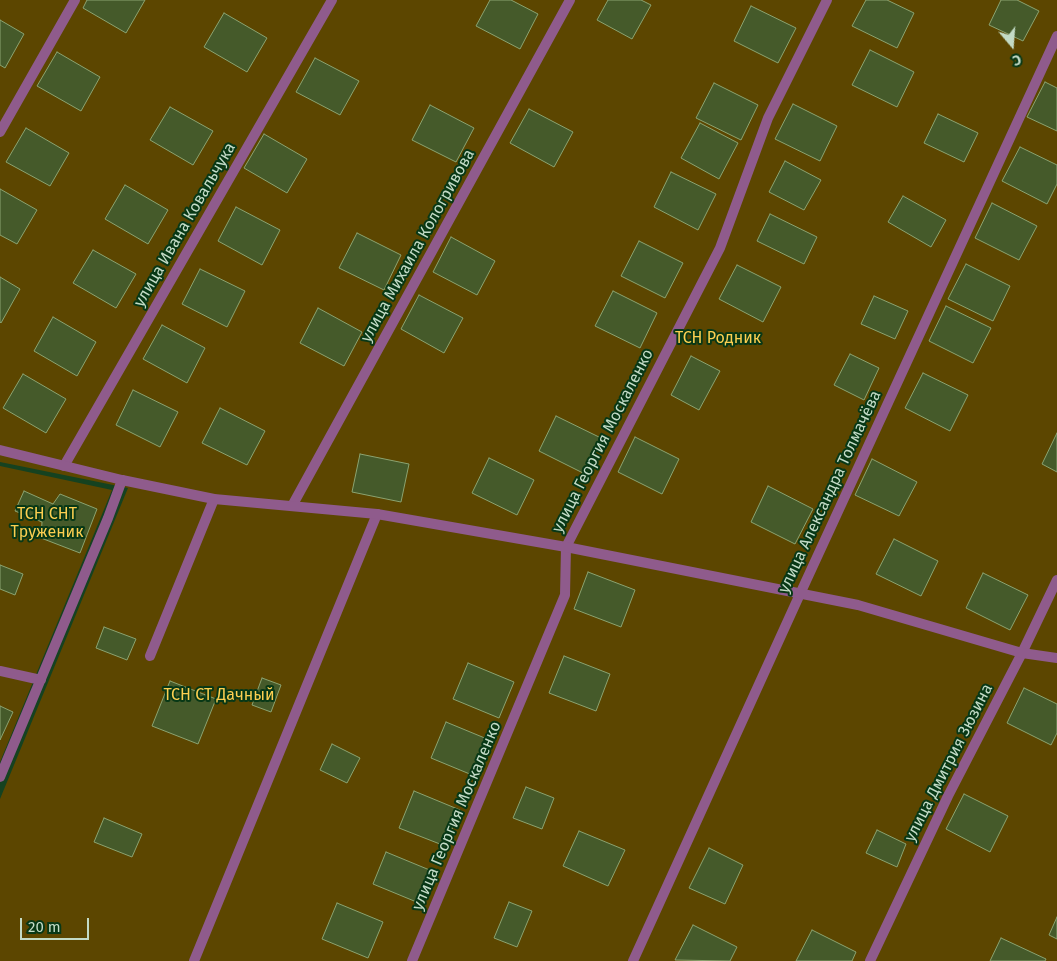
<!DOCTYPE html>
<meta charset="utf-8">
<style>
body{margin:0}
#map{position:relative;width:1057px;height:961px;overflow:hidden;background:#154220;font-family:"Fira Sans",sans-serif}
canvas{display:block}
.north{position:absolute;left:987px;top:20px;width:50px;height:50px;-webkit-text-stroke:4px #083816;paint-order:stroke;rotate:162deg;font-size:14px;font-weight:700;line-height:20px;text-align:center;color:#c3dbc6}
.north::after{content:'';display:block;margin:auto;width:18px;height:22px;background:#c3dbc6;clip-path:polygon(50% 0,100% 100%,50% 72%,0 100%)}
.scale{position:absolute;left:20px;top:918px;width:69px;height:22px;box-sizing:border-box;border:2px solid #c3dbc6;border-top:0;padding-left:6px;font-size:15px;line-height:18px;white-space:nowrap;color:#c3dbc6;-webkit-text-stroke:4px #083816;paint-order:stroke}
</style>
<div id="map">
<canvas width="1057" height="961"></canvas>
<div class="north">С</div>
<div class="scale">20 m</div>
</div>
<script>
const c = document.querySelector('canvas').getContext('2d');
c.lineJoin = 'round';
function paint(path, color) {
  c.fillStyle = color;
  c.fill(path, 'evenodd');
}
function toPath(rows) {
  const path = new Path2D();
  for (const r of rows) {
    path.moveTo(r[0], r[1]);
    for (let i = 2; i < r.length; i += 2) path.lineTo(r[i], r[i + 1]);
  }
  return path;
}
function stroke(path, color, width, dash) {
  c.strokeStyle = color;
  c.lineWidth = width;
  c.lineCap = dash ? 'butt' : 'round';
  c.setLineDash(dash || []);
  c.stroke(path);
}
function drawText(font, color, halo, rows, align = 'center') {
  c.font = font + ' "Fira Sans",sans-serif';
  c.lineWidth = 4;
  c.setLineDash([]);
  c.textBaseline = 'middle';
  c.strokeStyle = halo;
  c.fillStyle = color;
  for (const [text, x, y, turn = 0] of rows) {
    c.save();
    c.translate(x, y);
    c.rotate((+turn || 0) * Math.PI / 180);
    c.textAlign = isNaN(turn) ? turn : align;
    if (halo) c.strokeText(text, 0, 0);
    c.fillText(text, 0, 0);
    c.restore();
  }
}
const green = toPath([
 [0,0,1057,0,1057,961,0,961,0,799,128,488,0,462],
 [0,466,112,490,0,762]
]);
const building = toPath([
 [87,0,145,0,126,33,83,8,87,0],
 [490,0,511,0,538,14,520,49,476,26,490,0],
 [608,0,641,0,651,5,632,39,597,20,608,0],
 [866,0,887,0,914,13,897,48,852,26,866,0],
 [1001,0,1017,0,1039,11,1023,41,989,25,1001,0],
 [751,6,796,28,778,63,734,41,751,6],
 [224,13,267,38,247,72,204,47,224,13],
 [0,20,24,34,5,68,0,65,0,20],
 [870,50,914,72,897,107,852,85,870,50],
 [57,52,100,77,81,111,37,86,57,52],
 [315,58,359,81,340,115,296,92,315,58],
 [1045,82,1057,88,1057,131,1027,117,1045,82],
 [714,83,758,105,741,140,696,118,714,83],
 [793,104,837,126,820,161,775,139,793,104],
 [430,105,474,128,456,162,412,140,430,105],
 [170,107,213,131,193,165,150,140,170,107],
 [529,109,573,132,554,167,510,143,529,109],
 [938,114,978,133,964,162,924,143,938,114],
 [700,123,738,143,719,179,681,158,700,123],
 [26,128,69,153,50,186,6,162,26,128],
 [264,134,307,159,287,193,244,168,264,134],
 [1020,147,1057,165,1057,184,1047,204,1002,181,1020,147],
 [785,161,821,180,804,210,769,192,785,161],
 [671,172,716,194,698,230,654,207,671,172],
 [125,185,168,210,148,244,105,219,125,185],
 [0,189,37,210,17,244,0,235,0,189],
 [903,196,946,220,931,247,888,222,903,196],
 [992,203,1037,226,1019,260,975,238,992,203],
 [236,207,280,230,262,265,218,241,236,207],
 [770,214,817,237,804,264,757,241,770,214],
 [357,233,401,255,384,290,339,268,357,233],
 [451,237,495,261,477,295,433,272,451,237],
 [639,241,683,263,665,298,621,276,639,241],
 [93,250,136,274,116,308,73,283,93,250],
 [966,264,1010,286,993,321,948,299,966,264],
 [737,265,781,287,763,322,719,299,737,265],
 [200,269,245,291,227,327,182,304,200,269],
 [0,277,20,289,1,323,0,322,0,277],
 [613,291,657,313,640,348,595,326,613,291],
 [419,295,463,318,444,353,401,329,419,295],
 [874,296,908,311,895,339,861,324,874,296],
 [946,306,991,328,973,363,929,341,946,306],
 [318,308,362,332,344,366,300,343,318,308],
 [53,317,96,342,77,376,34,351,53,317],
 [162,325,205,348,187,383,143,359,162,325],
 [850,354,879,368,864,400,834,385,850,354],
 [691,356,720,371,699,410,671,395,691,356],
 [923,373,968,395,950,431,905,408,923,373],
 [23,374,66,399,46,433,3,408,23,374],
 [133,390,178,412,160,447,116,425,133,390],
 [220,408,265,431,247,465,202,443,220,408],
 [556,416,601,438,583,473,539,451,556,416],
 [1057,433,1057,472,1042,464,1057,433],
 [635,437,679,459,662,494,618,472,635,437],
 [360,454,409,464,401,502,352,492,360,454],
 [489,458,534,480,517,515,472,493,489,458],
 [872,459,917,482,899,516,855,495,872,459],
 [768,486,813,509,795,544,751,522,768,486],
 [24,491,53,504,60,494,97,509,80,553,41,538,42,522,15,511,24,491],
 [894,539,938,561,921,596,876,574,894,539],
 [0,565,23,574,15,595,0,589,0,565],
 [588,572,635,590,621,627,574,609,588,572],
 [983,573,1028,595,1010,630,966,608,983,573],
 [104,627,136,639,127,660,96,648,104,627],
 [564,656,610,674,596,711,549,693,564,656],
 [468,663,514,682,499,718,453,699,468,663],
 [262,678,281,685,271,712,252,705,262,678],
 [170,681,216,699,198,744,152,726,170,681],
 [1024,688,1057,704,1057,733,1051,745,1007,723,1024,688],
 [0,706,13,712,0,740,0,706],
 [446,722,492,741,477,777,431,758,446,722],
 [332,744,360,758,347,783,320,770,332,744],
 [526,787,554,798,542,829,513,818,526,787],
 [414,791,460,810,445,846,399,828,414,791],
 [964,794,1008,816,990,852,946,829,964,794],
 [104,818,142,834,132,857,94,842,104,818],
 [877,830,906,844,897,867,866,853,877,830],
 [579,831,625,850,608,886,563,866,579,831],
 [709,848,743,865,725,904,689,888,709,848],
 [386,852,432,871,419,903,373,884,386,852],
 [509,902,532,911,517,947,494,938,509,902],
 [337,903,383,922,368,958,322,939,337,903],
 [1057,917,1057,939,1049,935,1057,917],
 [693,925,737,947,730,961,675,960,693,925],
 [812,930,856,952,852,961,796,961,812,930],
 [1001,938,1046,959,1045,961,990,961,1001,938]
]);
const lane = toPath([
 [0,132,75,0],
 [64,466,332,0],
 [292,506,570,0],
 [150,656,214,499],
 [0,671,41,680],
 [0,777,108,518,122,480],
 [194,961,377,514],
 [412,961,565,595,566,547,720,248,768,118,827,0],
 [633,961,800,594,1057,36],
 [870,961,948,796,1022,653,1057,580]
]);
const street = toPath([
 [0,450,122,480,214,499,377,514,566,547,858,605,1022,653,1057,658]
]);
const streetNames = [
 ["улица Ивана Ковальчука",185,225,-60],
 ["улица Михаила Кологривова",418,246,-61],
 ["улица Георгия Москаленко",603,441,-63],
 ["улица Александра Толмачёва",830,492,-65],
 ["улица Дмитрия Зюзина",949,763,-63],
 ["улица Георгия Москаленко",457,816,-67]
];
const parkNames = [
 ["ТСН Родник",718,339],
 ["ТСН СНТ",47,515],
 ["Труженик",47,533],
 ["ТСН СТ Дачный",219,696]
];
paint(green, '#5c4600');
paint(building, '#455a2a');
stroke(building, '#8ba370', 1);
stroke(lane, '#8f5b8c', 10);
stroke(street, '#8f5b8c', 10);
drawText('16px', '#c3dbc6', '#083816', streetNames);
drawText('16px', '#fccf51', '#083816', parkNames);
</script>
